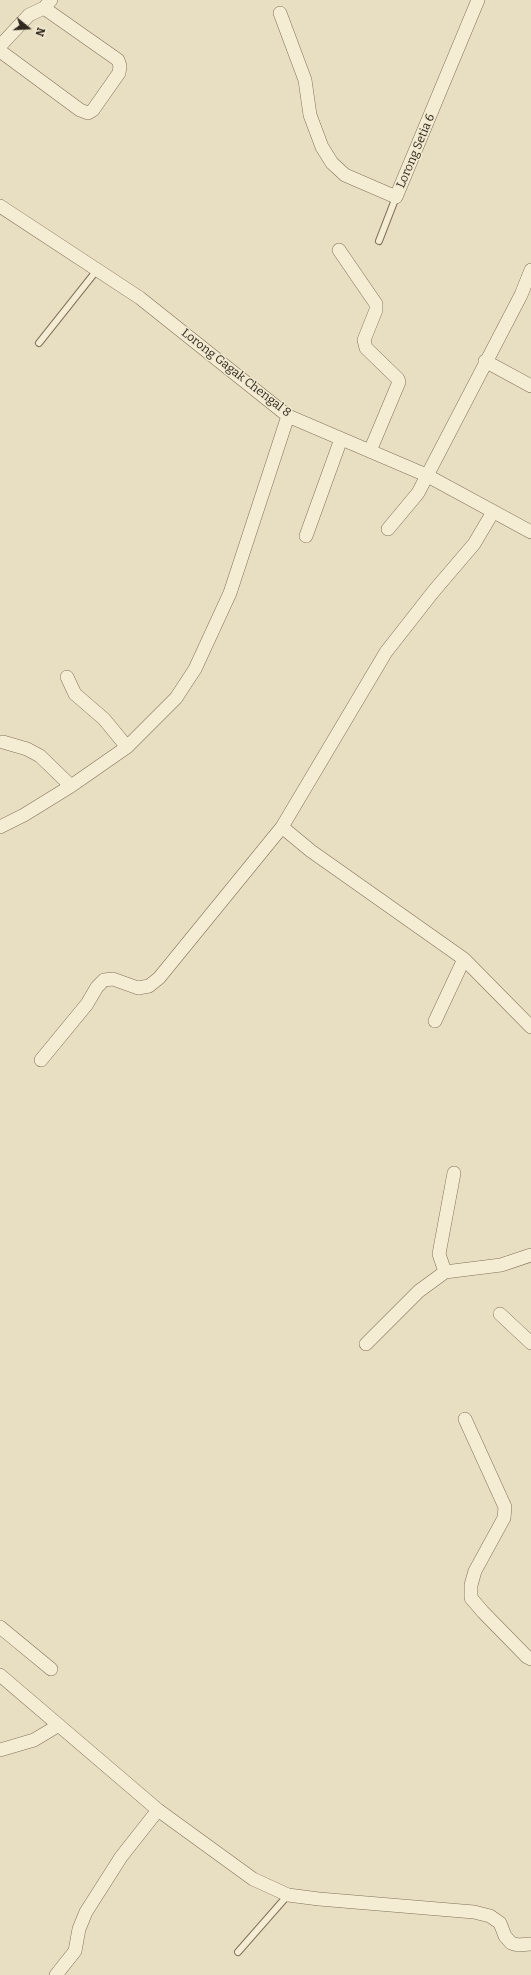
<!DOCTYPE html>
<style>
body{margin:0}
#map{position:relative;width:531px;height:1975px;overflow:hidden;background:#e8dfc2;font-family:Bitter,serif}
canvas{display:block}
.north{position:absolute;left:8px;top:8px;width:40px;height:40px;-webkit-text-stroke:3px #f1e9d0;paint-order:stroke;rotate:108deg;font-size:11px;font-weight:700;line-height:16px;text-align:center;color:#31281e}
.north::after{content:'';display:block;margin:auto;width:14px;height:18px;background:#31281e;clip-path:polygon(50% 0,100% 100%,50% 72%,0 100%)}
</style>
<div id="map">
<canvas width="531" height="1975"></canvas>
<div class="north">N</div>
</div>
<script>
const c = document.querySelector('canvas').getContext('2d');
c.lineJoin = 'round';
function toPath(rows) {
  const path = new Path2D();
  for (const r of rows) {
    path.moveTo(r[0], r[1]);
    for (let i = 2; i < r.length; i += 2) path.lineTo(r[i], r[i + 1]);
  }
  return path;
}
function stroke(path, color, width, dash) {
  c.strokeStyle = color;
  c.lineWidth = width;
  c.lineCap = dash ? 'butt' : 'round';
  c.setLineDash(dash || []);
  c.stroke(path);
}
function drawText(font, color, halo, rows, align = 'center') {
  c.font = font + ' Bitter,serif';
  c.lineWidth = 3;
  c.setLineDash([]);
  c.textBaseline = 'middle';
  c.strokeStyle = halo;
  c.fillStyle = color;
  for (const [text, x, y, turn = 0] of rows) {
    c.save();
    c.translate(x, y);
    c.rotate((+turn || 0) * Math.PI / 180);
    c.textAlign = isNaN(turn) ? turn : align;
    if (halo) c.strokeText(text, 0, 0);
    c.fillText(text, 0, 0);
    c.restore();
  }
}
const lane = toPath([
 [379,241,396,197],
 [39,343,97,270],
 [238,1952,288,1895]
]);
const street = toPath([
 [280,13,305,80,310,115,322,147,332,163,345,175,396,197,478,0],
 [0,46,29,15,44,8,51,0],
 [0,51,80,110,88,113,93,110,119,73,120,66,118,60,44,8],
 [0,206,140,298,288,416,426,475,531,532],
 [339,250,376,304,376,310,364,340,366,348,398,379,399,382,370,451],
 [485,361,531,386],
 [388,529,418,493,521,295,531,270],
 [306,536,341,439],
 [67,677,75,694,104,719,127,747],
 [3,742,27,749,40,756,71,786],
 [0,827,24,815,71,786,127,747,176,698,195,669,230,593,288,416],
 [464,959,531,1027],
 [435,1021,464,959,311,851,282,827,386,652,433,592,474,544,493,512],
 [41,1060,87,1004,97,987,104,980,113,979,138,988,149,986,159,978,282,827],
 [454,1173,439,1254,445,1272,501,1265,531,1255],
 [500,1314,531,1343],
 [366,1344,419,1291,445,1272],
 [465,1419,505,1507,504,1518,475,1571,471,1585,471,1598,483,1612,527,1657,531,1659],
 [0,1627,51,1669],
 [0,1675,158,1810,253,1879,288,1895,319,1899,474,1912,490,1916,500,1923,505,1936,511,1943,518,1945,531,1944],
 [0,1750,34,1740,59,1725],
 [56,1975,75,1951,79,1929,86,1912,121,1857,158,1810]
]);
const streetNames = [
 ["Lorong Setia 6",416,151,-67],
 ["Lorong Gagak Chengal 8",236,373,38]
];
stroke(lane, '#80715b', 8);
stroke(street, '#80715b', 14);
stroke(lane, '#f4edd4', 6);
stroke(street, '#f4edd4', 13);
drawText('12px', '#31281e', '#f1e9d0', streetNames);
</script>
